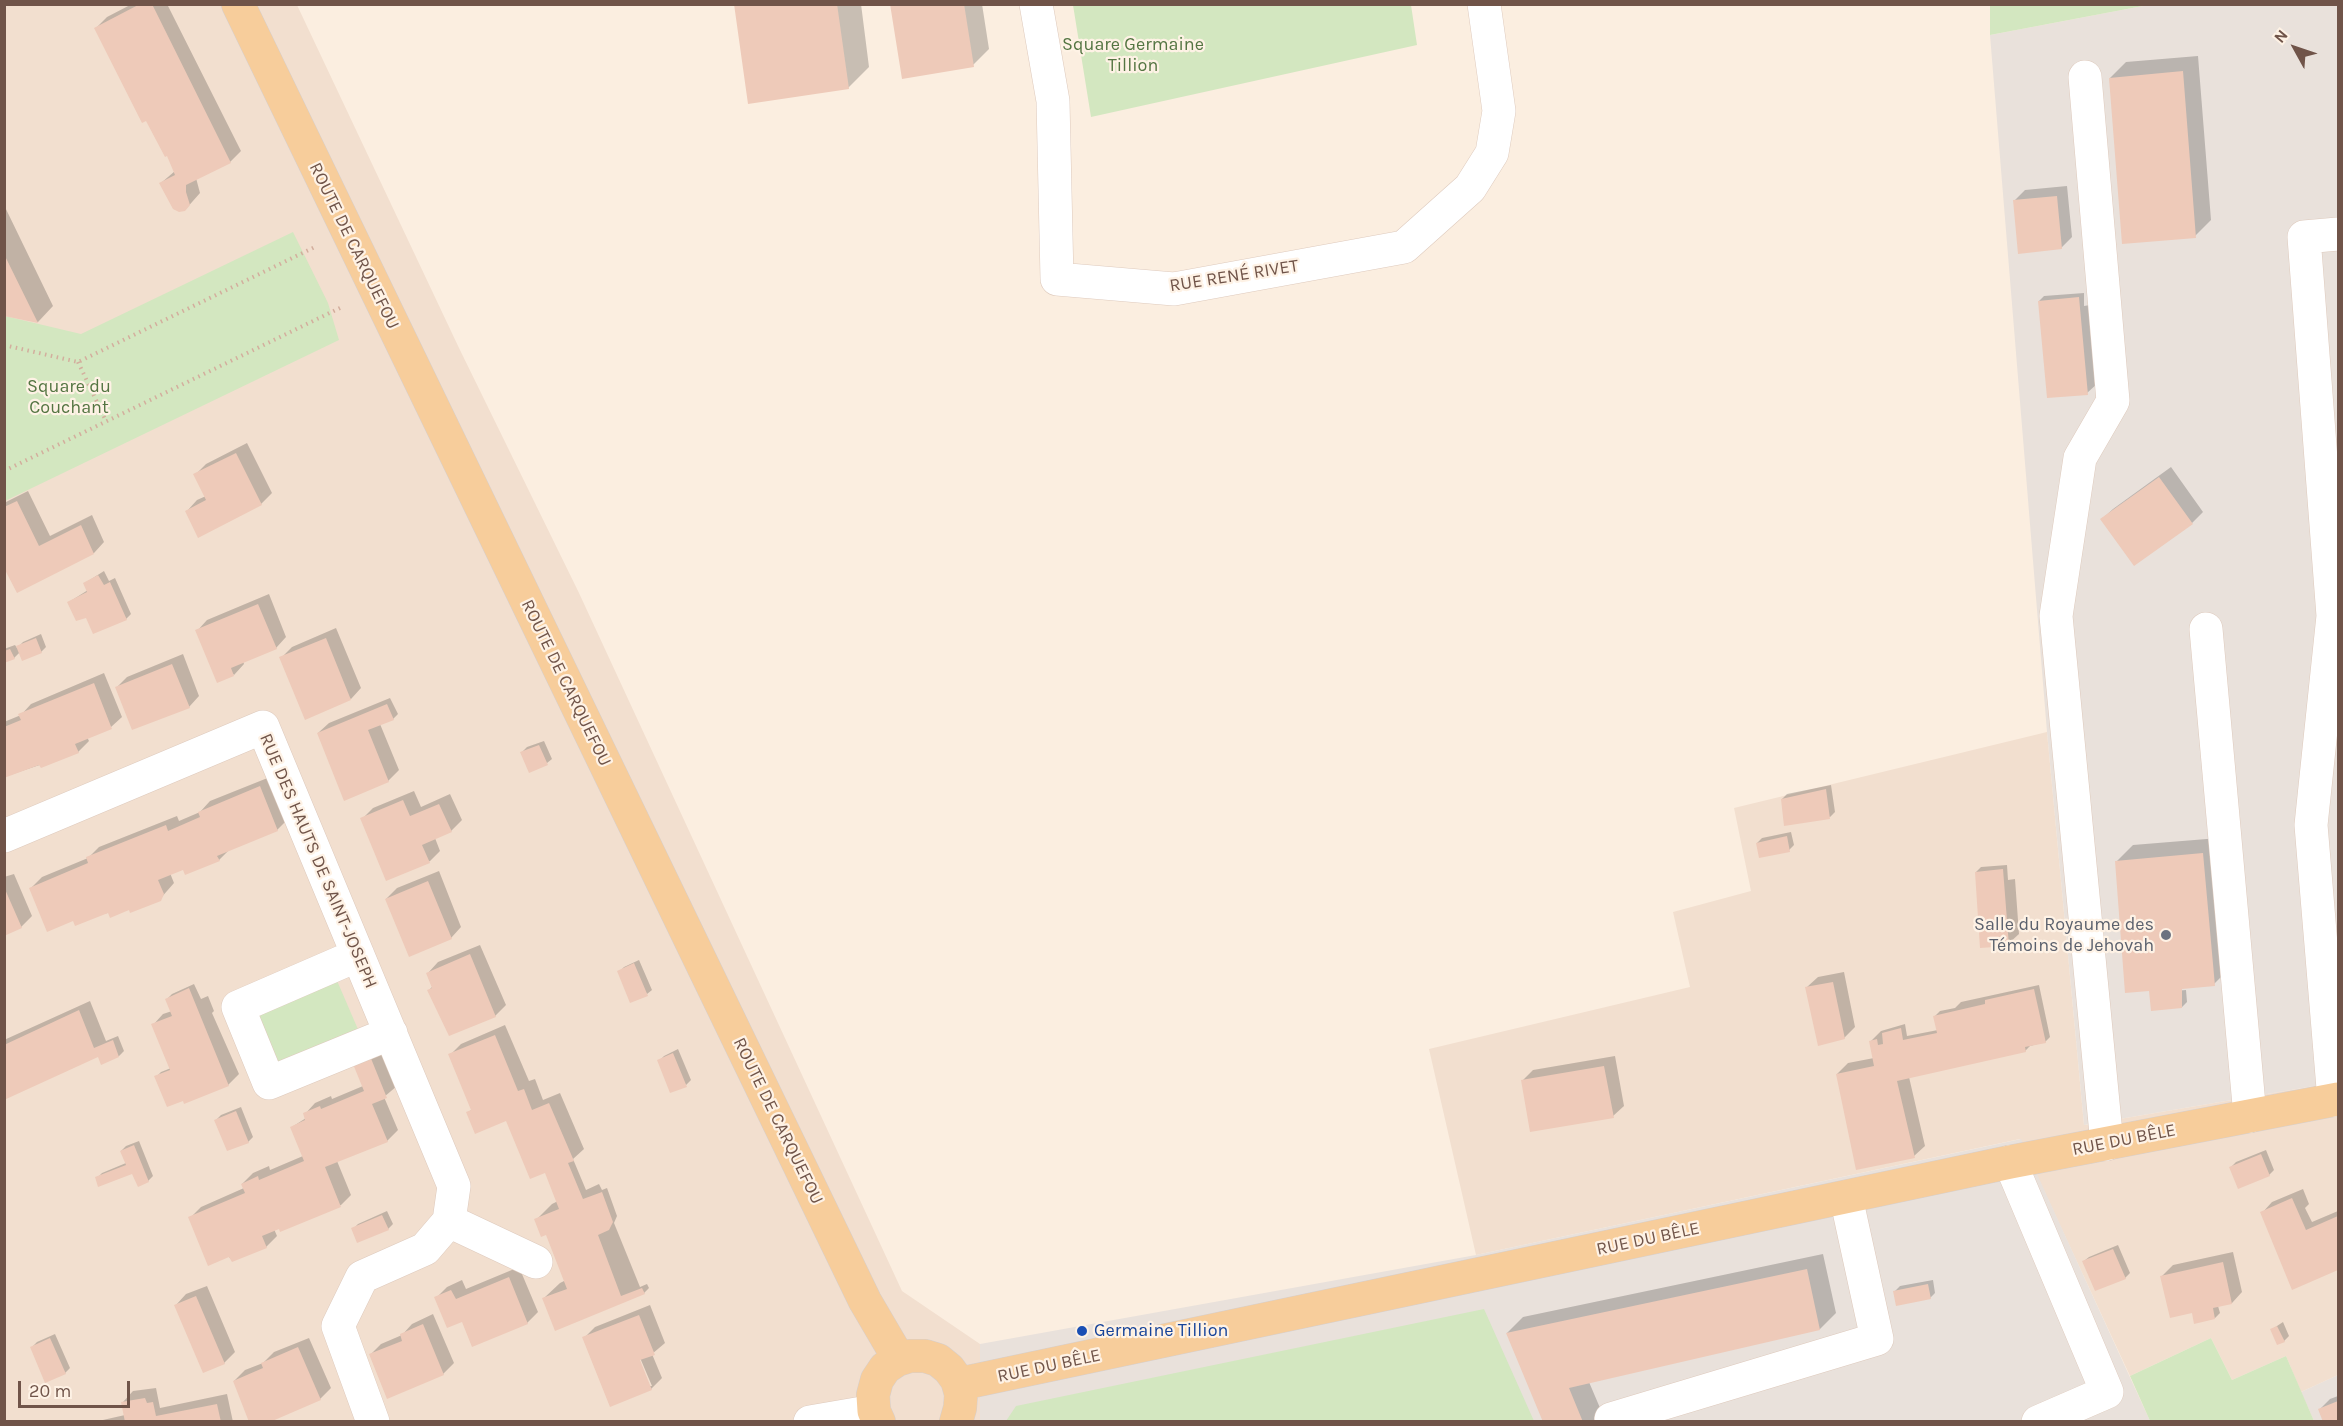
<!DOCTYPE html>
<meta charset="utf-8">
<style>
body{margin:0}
#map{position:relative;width:2343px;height:1426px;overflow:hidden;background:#fbeee0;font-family:Karla,sans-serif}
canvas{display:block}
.frame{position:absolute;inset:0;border:6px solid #705449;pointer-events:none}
.north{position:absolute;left:2265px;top:18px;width:60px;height:60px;-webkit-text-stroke:4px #fef2e5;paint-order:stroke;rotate:310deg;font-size:16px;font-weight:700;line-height:24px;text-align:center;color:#705449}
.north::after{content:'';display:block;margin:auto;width:21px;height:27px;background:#705449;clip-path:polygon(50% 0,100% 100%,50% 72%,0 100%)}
.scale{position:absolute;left:18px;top:1381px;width:112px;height:27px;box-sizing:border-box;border:3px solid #705449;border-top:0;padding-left:8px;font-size:18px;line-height:21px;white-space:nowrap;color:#705449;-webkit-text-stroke:4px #fef2e5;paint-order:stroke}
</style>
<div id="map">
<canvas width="2343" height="1426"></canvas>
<div class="frame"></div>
<div class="north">N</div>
<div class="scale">20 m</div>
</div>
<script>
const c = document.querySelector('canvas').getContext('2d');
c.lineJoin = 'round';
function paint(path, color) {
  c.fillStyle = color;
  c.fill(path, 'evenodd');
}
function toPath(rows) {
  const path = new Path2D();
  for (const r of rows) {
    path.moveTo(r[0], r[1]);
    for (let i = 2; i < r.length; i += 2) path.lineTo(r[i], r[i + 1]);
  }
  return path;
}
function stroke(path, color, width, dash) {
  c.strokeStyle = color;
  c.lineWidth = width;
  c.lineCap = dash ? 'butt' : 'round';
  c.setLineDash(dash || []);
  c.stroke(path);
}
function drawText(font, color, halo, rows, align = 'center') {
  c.font = font + ' Karla,sans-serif';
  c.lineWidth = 4.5;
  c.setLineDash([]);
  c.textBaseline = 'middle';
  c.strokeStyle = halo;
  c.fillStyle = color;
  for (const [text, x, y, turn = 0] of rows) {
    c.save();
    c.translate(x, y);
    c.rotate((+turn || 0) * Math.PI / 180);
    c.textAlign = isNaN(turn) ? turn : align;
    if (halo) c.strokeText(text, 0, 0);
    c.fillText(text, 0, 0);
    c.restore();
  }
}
const residential = toPath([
 [5,5,297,5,459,348,579,593,902,1291,980,1344,980,1421,5,1422],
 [2047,732,2084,1125,2338,1082,2338,1375,2301,1392,2286,1356,2232,1380,2211,1338,2130,1376,2020,1139,1476,1255,1429,1049,1690,987,1673,912,1751,891,1734,808]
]);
const industrial = toPath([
 [2148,5,2338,5,2338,1082,2084,1125,2047,732,1990,35],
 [2021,1139,2150,1421,980,1422,980,1344,1476,1255],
 [2338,1375,2338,1421,2314,1421,2301,1392]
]);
const green = toPath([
 [1990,4,2148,4,2148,5,1990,35],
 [1073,5,1411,5,1417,45,1091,117],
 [293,232,328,303,339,340,5,501,5,316,81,334],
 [335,976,360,1034,275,1070,252,1011],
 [1484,1309,1534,1421,1006,1421,1016,1406],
 [2211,1338,2232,1380,2286,1356,2314,1421,2150,1421,2130,1376]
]);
const shadow = toPath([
 [132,4,167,4,241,151,230,162,196,178,200,193,185,210,161,183,175,171,168,154,96,28,107,17],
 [735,4,861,4,869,67,848,88],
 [892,4,982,4,989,49,973,65],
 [2198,56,2211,220,2195,236,2110,78,2126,62],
 [2067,186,2072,237,2061,248,2014,201,2025,190],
 [4,205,53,306,38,322,4,314],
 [2084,293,2084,306,2090,305,2098,383,2087,393,2039,301,2044,296],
 [247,443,272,493,261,504,187,511,197,500,206,496,195,475,206,464],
 [2171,467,2203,512,2192,523,2102,519,2113,509],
 [28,491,50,536,92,515,104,542,94,553,4,565,4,503],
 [104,571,109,581,115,578,131,614,126,619,69,602,88,590,85,583],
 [269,594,286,637,276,648,243,661,244,664,234,675,197,631,207,620],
 [336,628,361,688,351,699,281,658,292,647],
 [41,634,46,647,41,652,20,652,14,658,4,662,4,649,15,645,17,648,23,642],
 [183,654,199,696,189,707,117,687,127,677],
 [104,673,122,717,111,727,87,737,89,741,78,752,4,777,4,722,21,715,31,704],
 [390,698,398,714,393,719,380,724,399,770,388,781,318,733,329,723],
 [544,741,552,759,547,763,529,771,522,752,527,747],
 [270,777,288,819,277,830,229,850,219,860,170,873,174,883,160,899,130,909,74,919,31,888,42,877,88,858,99,847,177,816,179,821,200,812,210,801],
 [1831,785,1835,812,1830,817,1782,799,1787,794],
 [414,791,421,807,450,794,462,820,451,831,435,838,440,851,430,861,387,879,362,819,373,808],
 [1791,832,1794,845,1789,850,1757,843,1762,838],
 [2219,838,2230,968,2214,984,2117,861,2133,845],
 [2007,865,2008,880,2015,879,2019,934,2008,944,1976,872,1981,867],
 [439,871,461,927,451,938,386,899,397,888],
 [14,874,32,916,21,927,4,934,4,877],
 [480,945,506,1005,495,1016,429,990,433,986,428,973,438,962],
 [639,960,652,990,647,994,619,972,624,967],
 [1844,972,1855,1027,1844,1038,1807,987,1818,977],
 [194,984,201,999,208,996,214,1011,212,1013,239,1074,228,1085,156,1077,161,1072,171,1068,153,1025,163,1014,172,1011,167,999,172,994],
 [2039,985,2050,1037,2045,1042,2030,1046,2025,1051,1909,1077,1925,1146,1914,1156,1837,1074,1848,1063,1874,1058,1871,1041,1881,1031,1905,1024,1907,1036,1938,1030,1935,1016,1940,1011,1955,1008,1961,1002],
 [2186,990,2187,1002,2182,1007,2151,993],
 [90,1001,106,1041,118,1036,124,1051,119,1056,102,1063,98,1054,4,1098,4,1040],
 [505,1025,529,1081,535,1079,543,1100,560,1093,584,1149,573,1159,586,1190,599,1184,602,1190,607,1188,617,1216,614,1223,640,1287,647,1284,649,1288,644,1293,623,1301,543,1299,560,1283,566,1280,547,1234,536,1220,552,1204,558,1201,547,1173,507,1119,468,1113,472,1109,450,1055,461,1044],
 [381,1046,397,1086,384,1097,398,1130,387,1141,337,1161,351,1195,341,1205,281,1230,280,1227,274,1229,277,1236,266,1247,232,1260,190,1218,201,1207,244,1188,242,1184,253,1173,269,1166,270,1170,303,1156,292,1127,306,1118,305,1114,315,1103,331,1096,332,1099,363,1086,355,1064],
 [678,1049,691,1080,686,1085,659,1061,664,1056],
 [1615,1056,1624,1106,1613,1116,1523,1080,1533,1070],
 [241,1107,253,1137,248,1142,216,1120,221,1115],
 [139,1141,153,1176,148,1181,133,1172,97,1178,102,1173,126,1163,121,1151,126,1146],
 [2266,1150,2274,1170,2269,1175,2231,1167,2236,1162],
 [2303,1189,2309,1204,2305,1208,2312,1222,2338,1211,2338,1268,2293,1288,2262,1213,2272,1202],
 [387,1211,393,1224,388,1229,353,1229,358,1224],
 [2118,1245,2130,1273,2125,1278,2084,1261,2089,1257],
 [2233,1252,2242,1292,2232,1303,2218,1306,2220,1313,2215,1318,2193,1311,2162,1276,2173,1265],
 [1823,1254,1836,1313,1820,1329,1589,1382,1606,1422,1545,1422,1507,1333,1523,1317],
 [519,1267,538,1312,527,1323,463,1320,436,1298,447,1287,462,1280,466,1289],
 [1933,1280,1935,1293,1930,1298,1895,1291,1900,1286],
 [207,1286,235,1352,224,1363,176,1305,186,1294],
 [650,1305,665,1343,652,1354,662,1378,651,1389,584,1338,595,1327],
 [638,1353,652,1386,649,1386,636,1354],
 [433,1314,454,1363,443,1374,371,1354,381,1344,402,1335,412,1324],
 [2283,1322,2289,1336,2284,1341,2271,1330],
 [55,1334,70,1368,65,1373,32,1347,37,1342],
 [309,1338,331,1388,320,1399,234,1381,245,1370,263,1363,274,1352],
 [156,1388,160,1408,227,1394,233,1422,94,1422,125,1415,123,1402,133,1391],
 [2338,1396,2338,1422,2324,1422,2319,1410,2330,1399]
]);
const building = toPath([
 [140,4,152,4,231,163,186,185,186,192,190,205,185,211,179,212,173,209,159,183,175,175,167,156,165,157,146,121,142,123,94,28],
 [734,4,837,4,849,89,748,104],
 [890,4,964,4,974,67,902,79],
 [2183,71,2196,238,2122,244,2109,78],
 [2057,196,2062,249,2018,254,2013,200],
 [4,254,38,323,4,316],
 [2079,297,2088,395,2047,398,2038,301],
 [236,453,262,505,198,538,185,511,206,500,193,474],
 [2159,477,2193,524,2134,566,2100,519],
 [17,501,39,546,81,525,94,554,17,593,4,568,4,507],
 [98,575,104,585,110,582,127,620,93,634,86,618,76,621,67,602,87,592,83,583],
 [258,604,277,649,231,668,234,676,217,683,195,630],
 [36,638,42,653,22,661,16,646],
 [326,638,351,700,305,720,279,657],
 [10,649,15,659,4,663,4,651],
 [172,664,190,708,132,730,115,687],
 [94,683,112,729,75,744,79,753,41,768,39,765,4,778,4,727,21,720,18,714],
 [387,704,394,720,368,730,389,782,344,801,317,733],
 [539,745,548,765,529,773,520,752],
 [260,786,278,831,217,856,220,861,185,875,183,870,158,880,164,894,161,901,130,913,129,910,110,918,108,913,75,926,73,921,47,932,29,888,88,863,86,857,166,825,168,831,200,817,198,812],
 [1826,789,1830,819,1784,826,1781,799],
 [403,800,410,816,439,804,452,832,422,845,430,863,386,881,360,818],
 [1787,836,1790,852,1759,858,1756,843],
 [2203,853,2215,986,2182,989,2182,1008,2151,1011,2149,991,2125,993,2115,861],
 [2003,869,2009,946,1980,948,1975,872],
 [428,881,452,939,409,957,385,899],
 [4,887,22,928,4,936],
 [470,954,496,1017,449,1036,427,990,432,988,426,973],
 [634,963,648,996,630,1003,617,971],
 [1833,982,1845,1039,1818,1046,1805,987],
 [189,988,229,1086,184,1104,183,1101,167,1107,154,1076,170,1070,151,1024,172,1016,165,999],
 [2034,989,2046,1043,2025,1047,2026,1052,1897,1081,1915,1158,1856,1170,1836,1074,1874,1066,1869,1041,1877,1039,1878,1045,1883,1044,1882,1033,1901,1028,1903,1040,1937,1033,1933,1016,1985,1004,1985,1000],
 [79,1010,94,1048,113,1040,119,1057,101,1065,98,1057,4,1100,4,1045],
 [495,1035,518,1091,524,1089,532,1110,549,1103,574,1161,568,1163,583,1199,602,1192,613,1222,609,1230,598,1235,621,1296,642,1288,645,1294,555,1331,542,1298,567,1289,546,1235,541,1237,534,1219,559,1209,545,1173,530,1179,506,1121,475,1134,466,1112,471,1110,448,1054],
 [673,1053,687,1087,670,1093,657,1060],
 [370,1056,387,1098,372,1104,388,1142,325,1167,341,1207,280,1232,279,1229,262,1236,267,1248,232,1262,229,1257,208,1266,188,1217,245,1193,241,1184,258,1176,259,1180,304,1161,290,1127,305,1120,303,1113,320,1106,321,1109,364,1091,353,1064],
 [1604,1066,1614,1118,1530,1132,1521,1080],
 [236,1111,249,1143,227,1151,214,1120],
 [134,1145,149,1182,138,1187,132,1174,98,1187,95,1177,126,1165,120,1151],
 [2261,1154,2270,1176,2238,1189,2229,1167],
 [2292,1198,2306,1230,2338,1216,2338,1270,2292,1290,2260,1212],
 [382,1215,389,1230,357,1243,351,1228],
 [2113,1249,2126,1279,2095,1291,2082,1261],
 [2223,1262,2232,1304,2213,1308,2215,1319,2194,1324,2192,1313,2170,1318,2160,1276],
 [1807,1269,1820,1330,1569,1388,1583,1422,1543,1422,1506,1333],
 [509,1277,528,1324,472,1347,462,1322,447,1328,434,1297,451,1290,456,1299],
 [1928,1284,1931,1299,1896,1306,1893,1291],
 [196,1296,225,1364,203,1373,174,1305],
 [639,1315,655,1355,640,1360,652,1390,610,1407,582,1337],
 [423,1324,444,1375,387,1399,369,1354,402,1341,400,1334],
 [2277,1326,2285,1342,2277,1345,2270,1329],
 [50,1338,66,1374,45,1383,30,1347],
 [298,1347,321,1400,270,1422,249,1422,233,1381,263,1368,261,1363],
 [145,1398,147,1403,153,1402,156,1416,217,1404,221,1422,125,1422,121,1402],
 [2338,1401,2338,1422,2323,1422,2318,1409]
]);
const path = toPath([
 [4,345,78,362,317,246],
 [78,362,106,421],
 [4,471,344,306]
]);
const minor = toPath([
 [1036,4,1053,101,1057,279,1174,289,1404,247,1470,188,1492,153,1499,111,1484,4],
 [2085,77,2113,401,2080,458,2056,616,2107,1144],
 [2206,629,2250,1116],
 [4,836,263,727,454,1186,449,1221,425,1249,362,1277,338,1326,373,1422],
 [358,955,238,1007,269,1083,391,1033],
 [2334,1100,2311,825,2333,616,2304,237,2338,234],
 [2010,1162,2107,1392,2038,1422],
 [449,1221,536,1262],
 [1611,1419,1877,1339,1846,1197],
 [810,1422,874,1411]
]);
const major = toPath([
 [238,4,865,1301,899,1359],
 [959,1384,2010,1162,2338,1099],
 [879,1422,874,1411,873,1395,877,1380,885,1368,897,1360,910,1356,925,1356,938,1360,949,1369,957,1380,961,1394,960,1408,956,1422]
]);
const markers = [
 [2166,935,6,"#6b7280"],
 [1082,1331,6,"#1a4fb4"]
];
const parkNames = [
 ["Square Germaine",1133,45],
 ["Tillion",1133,66],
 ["Square du",69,387],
 ["Couchant",69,408]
];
const streetNames = [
 ["ROUTE DE CARQUEFOU",354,246,64],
 ["RUE RENÉ RIVET",1234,276,-9],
 ["ROUTE DE CARQUEFOU",566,683,64],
 ["RUE DES HAUTS DE SAINT-JOSEPH",318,861,67],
 ["ROUTE DE CARQUEFOU",778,1121,64],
 ["RUE DU BÊLE",2124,1140,-11],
 ["RUE DU BÊLE",1648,1239,-12],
 ["RUE DU BÊLE",1049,1366,-12]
];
const worshipNames = [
 ["Salle du Royaume des",2154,925],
 ["Témoins de Jehovah",2154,946]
];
const transitNames = [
 ["Germaine Tillion",1094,1331]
];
paint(residential, '#f2dfcf');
paint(industrial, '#e9e1db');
paint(green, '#d3e7c0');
paint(shadow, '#0003');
paint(building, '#eecab9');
stroke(minor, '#decabd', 34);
stroke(major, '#d7cfcc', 34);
stroke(path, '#d3ae9d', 4, [1.5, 4.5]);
stroke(minor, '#fff', 33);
stroke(major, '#f7cd9b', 33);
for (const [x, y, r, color] of markers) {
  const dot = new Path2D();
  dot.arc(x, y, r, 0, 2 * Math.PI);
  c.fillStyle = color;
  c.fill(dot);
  stroke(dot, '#fef2e5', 2);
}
drawText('18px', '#547542', '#fef2e5', parkNames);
drawText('18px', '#705449', '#fef2e5', streetNames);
drawText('18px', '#5b616d', '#fef2e5', worshipNames, 'right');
drawText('18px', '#164399', '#fef2e5', transitNames, 'left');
</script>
